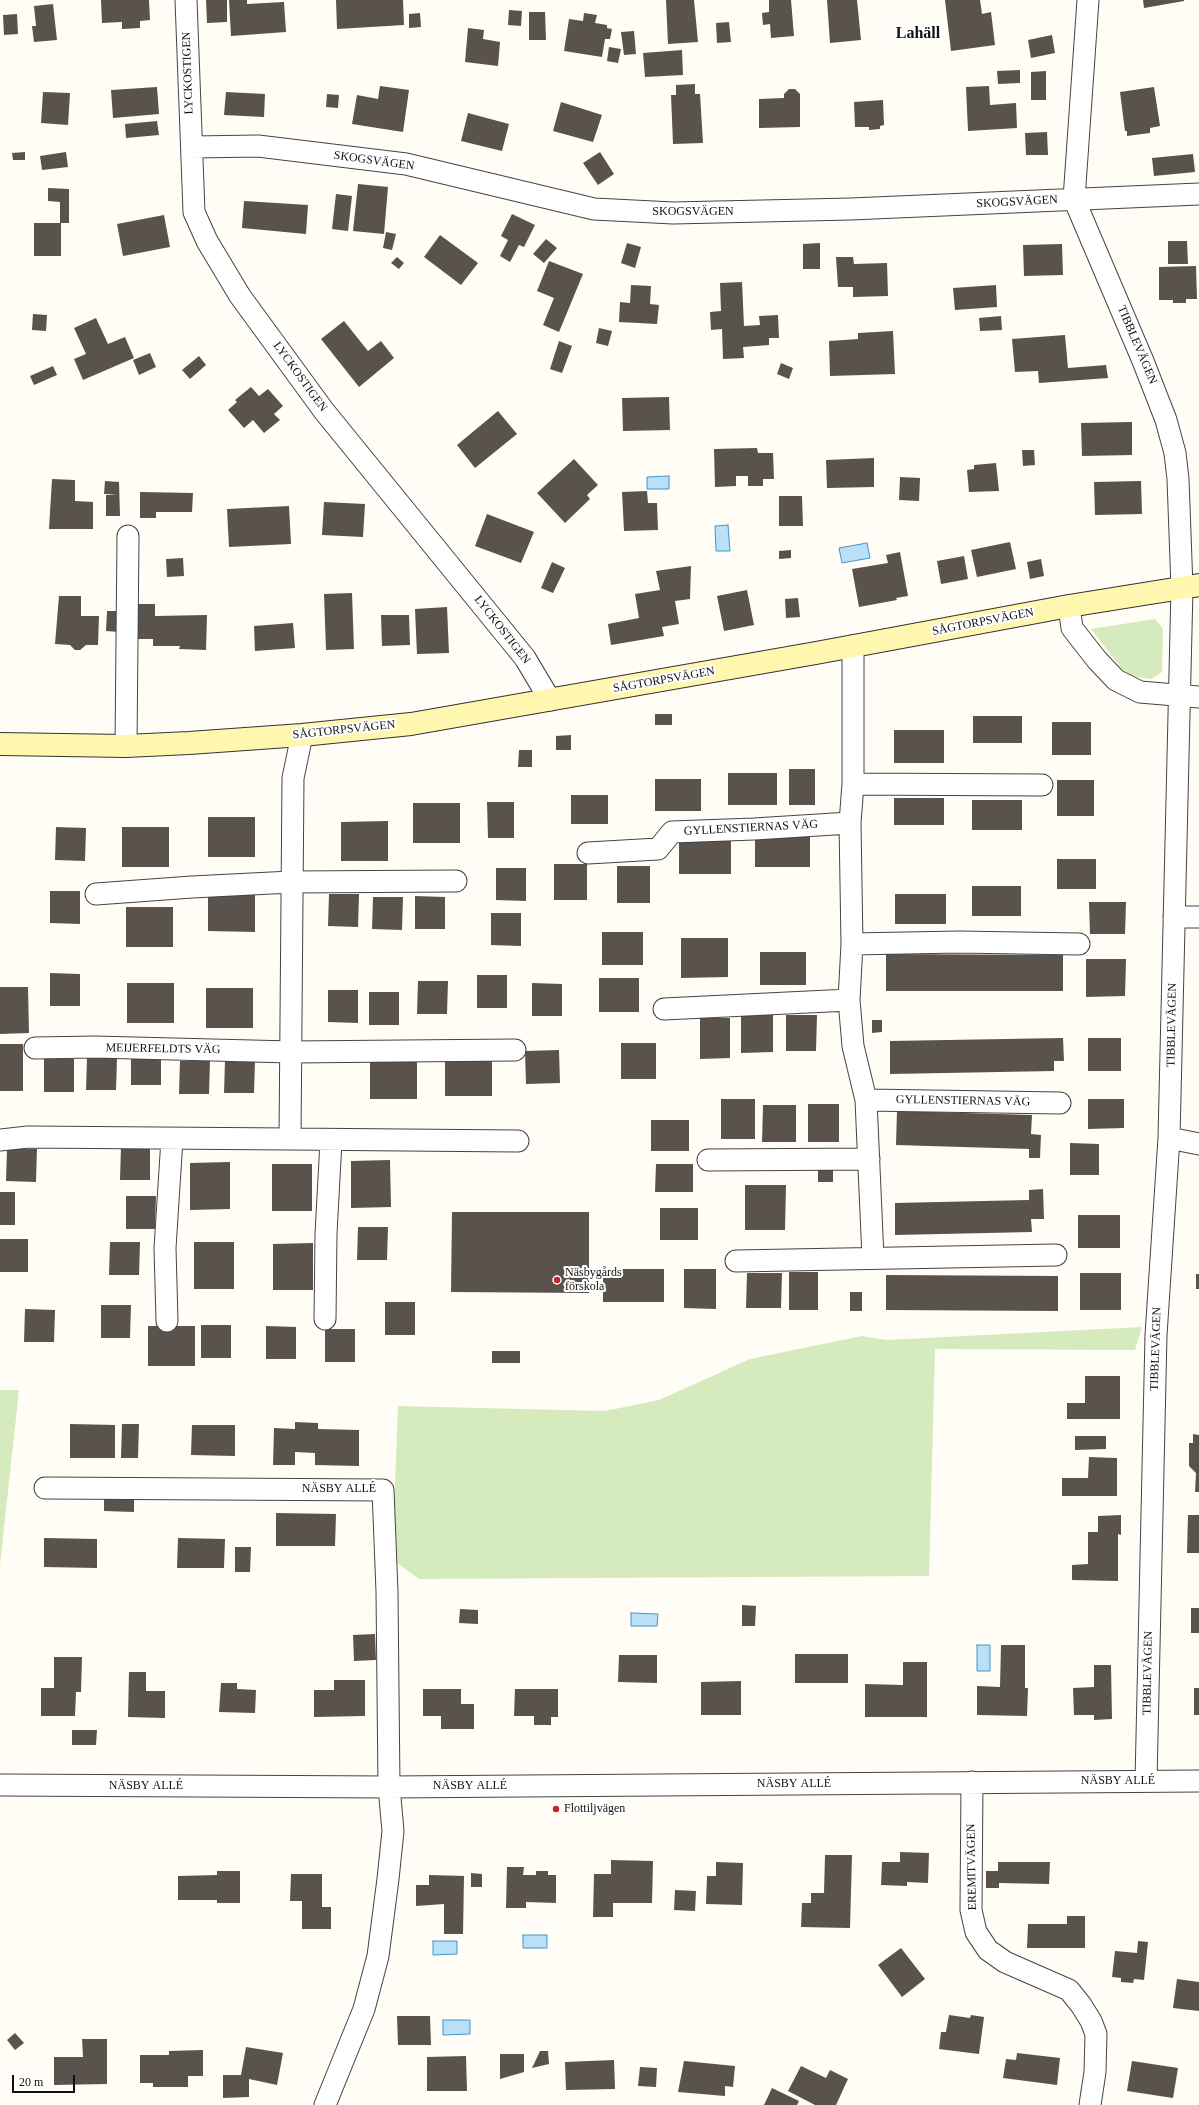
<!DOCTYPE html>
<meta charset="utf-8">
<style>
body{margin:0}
#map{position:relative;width:1199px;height:2105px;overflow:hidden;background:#fffdf5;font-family:Georgia,serif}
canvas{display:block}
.scale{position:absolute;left:12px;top:2075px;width:63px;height:18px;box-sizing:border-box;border:2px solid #111;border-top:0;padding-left:5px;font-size:12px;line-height:14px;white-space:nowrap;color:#111;-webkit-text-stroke:3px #fff;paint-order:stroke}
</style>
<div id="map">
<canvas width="1199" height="2105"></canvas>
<div class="scale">20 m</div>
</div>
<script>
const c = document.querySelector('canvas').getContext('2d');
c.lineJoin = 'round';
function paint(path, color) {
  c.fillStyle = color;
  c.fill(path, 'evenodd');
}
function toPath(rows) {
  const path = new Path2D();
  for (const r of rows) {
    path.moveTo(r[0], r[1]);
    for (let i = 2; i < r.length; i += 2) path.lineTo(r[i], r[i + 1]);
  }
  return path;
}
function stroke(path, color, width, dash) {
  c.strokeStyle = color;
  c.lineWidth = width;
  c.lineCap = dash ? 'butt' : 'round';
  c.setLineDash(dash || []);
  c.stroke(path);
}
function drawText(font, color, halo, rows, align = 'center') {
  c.font = font + ' Georgia,serif';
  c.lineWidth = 4;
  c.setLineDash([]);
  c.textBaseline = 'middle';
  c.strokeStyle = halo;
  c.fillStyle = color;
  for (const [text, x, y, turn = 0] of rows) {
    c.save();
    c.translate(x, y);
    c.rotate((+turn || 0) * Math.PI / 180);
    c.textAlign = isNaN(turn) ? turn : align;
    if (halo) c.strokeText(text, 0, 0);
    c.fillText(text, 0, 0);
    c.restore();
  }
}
const green = toPath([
 [1155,619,1163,629,1162,672,1151,679,1132,676,1122,669,1091,629],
 [1142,1327,1135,1350,935,1349,929,1576,419,1579,392,1559,398,1406,605,1411,659,1400,750,1359,862,1336,886,1340],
 [0,1390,19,1390,0,1565]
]);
const water = toPath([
 [669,476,669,489,647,489,647,477,669,476],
 [728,525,730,551,716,551,715,526,728,525],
 [867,543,870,558,842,563,839,548,867,543],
 [631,1613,658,1614,657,1626,631,1626,631,1613],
 [977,1645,990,1645,990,1671,977,1671,977,1645],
 [523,1935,547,1935,547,1948,523,1948,523,1935],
 [433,1941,457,1941,457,1954,433,1955,433,1941],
 [443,2020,470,2020,470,2034,443,2035,443,2020]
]);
const building = toPath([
 [101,0,149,0,150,20,140,21,140,28,122,29,122,22,102,23],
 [206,0,227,0,227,22,207,23],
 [229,0,247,0,247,4,284,2,286,32,231,36],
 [336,0,403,0,404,25,337,29],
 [666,0,694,0,698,42,668,44],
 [769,0,791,0,794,36,771,38,770,24,763,25,762,13,769,12],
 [827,0,857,0,861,40,830,43],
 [945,0,980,0,982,14,991,12,995,45,951,51],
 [1143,0,1184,0,1184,1,1144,8],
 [53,4,57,40,34,42,32,26,36,26,34,6],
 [509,10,522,11,521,26,508,25],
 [529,12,545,12,546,40,529,40],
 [420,13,421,27,409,28,409,14],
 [584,13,597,15,595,23,607,25,607,28,612,29,610,39,605,39,602,57,564,51,569,19,583,21],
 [17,14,18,34,4,35,3,15],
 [729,22,731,42,717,43,716,23],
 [468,28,484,30,483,39,500,42,498,66,465,62],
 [634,31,636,54,624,55,621,32],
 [1052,35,1055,53,1031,58,1028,40],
 [609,47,621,49,618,63,607,61],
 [682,50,683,75,645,77,643,53],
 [1020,70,1020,83,998,84,997,71],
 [1046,71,1046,100,1031,100,1031,72],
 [695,84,695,94,700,94,703,143,673,144,671,95,676,95,676,85],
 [380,86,409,90,403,132,352,124,357,95,378,99],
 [989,86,990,105,1016,103,1017,128,968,131,966,87],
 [157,87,159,114,113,118,111,90],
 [1154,87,1160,126,1150,128,1150,133,1127,136,1127,131,1125,131,1120,92],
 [789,89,795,89,800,94,800,127,759,128,759,99,784,98,784,94],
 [43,92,70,93,68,125,41,123],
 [226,92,265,94,264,117,224,115],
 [327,94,339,95,338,108,326,107],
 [883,100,884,125,880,126,880,129,869,130,869,127,855,127,854,102],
 [561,102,602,115,593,142,553,131],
 [468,113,509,124,502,151,461,141],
 [157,121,159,135,126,138,125,124],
 [1047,132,1048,155,1026,155,1025,133],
 [25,152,25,160,13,160,12,153],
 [66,152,68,167,42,170,40,156],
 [600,152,614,174,598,185,583,163],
 [1193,154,1195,172,1154,176,1152,158],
 [358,184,388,187,384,234,353,231],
 [48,188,69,189,69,223,60,223,60,202,48,201],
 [336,194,352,196,348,231,332,229],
 [244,201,308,205,306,234,242,228],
 [512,214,535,225,524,247,519,245,510,262,500,256,508,240,501,236],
 [164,215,170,247,123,256,117,224],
 [34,223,61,223,61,256,34,256],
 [386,232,396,234,392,250,383,248],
 [440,235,478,263,461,285,424,257],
 [546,239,557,248,544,263,533,254],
 [1168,241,1187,241,1188,264,1168,264],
 [627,243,641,247,635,268,621,263],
 [820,243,820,269,803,269,803,244],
 [1062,244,1063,275,1024,276,1023,245],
 [397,257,404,263,399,269,391,263],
 [836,257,853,257,854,264,887,263,888,296,853,297,853,287,838,287],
 [549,261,583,274,559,332,543,325,554,298,537,291],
 [1196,266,1197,299,1186,299,1186,303,1173,303,1173,300,1159,300,1159,267],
 [742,282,744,326,760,325,759,316,778,315,779,338,769,338,769,345,743,347,744,358,723,359,722,329,711,330,710,312,721,311,720,283],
 [631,285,651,286,650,304,659,305,657,324,619,322,620,302,630,303],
 [996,285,997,307,955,310,953,288],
 [33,314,47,315,46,331,32,330],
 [1001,316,1002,330,980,331,979,318],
 [96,318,108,344,125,337,134,358,83,380,74,359,86,354,74,328],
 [344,321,368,351,381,341,394,358,359,387,321,339],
 [599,328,612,331,608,346,596,343],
 [893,331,895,374,830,376,829,341,858,339,858,333],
 [1065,335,1068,368,1106,365,1108,378,1039,383,1038,371,1015,372,1012,339],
 [559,341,572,346,562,373,550,369],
 [150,353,156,367,139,375,133,360],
 [199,356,206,365,190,379,182,370],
 [781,363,793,368,789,379,777,374],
 [53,366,57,375,34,385,30,376],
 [251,387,259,396,268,389,283,406,274,414,280,420,264,433,253,420,244,428,228,410,237,402,235,400],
 [669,397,670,430,623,431,622,398],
 [498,411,517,434,475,468,457,445],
 [1132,422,1132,455,1082,456,1081,423],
 [757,448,758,453,773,453,774,479,763,479,763,486,748,486,748,476,736,476,736,486,715,487,714,449],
 [1022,450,1034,450,1035,465,1023,466],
 [874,458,874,487,827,488,826,460],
 [574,459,598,485,587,495,590,499,565,523,537,493],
 [996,463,999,491,969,492,967,470,974,469,974,465],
 [900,477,920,478,919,501,899,500],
 [52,479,75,480,75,501,93,502,93,529,49,529],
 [105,481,119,482,120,516,106,516,106,495,117,494,104,494],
 [1141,481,1142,514,1095,515,1094,482],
 [647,491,648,503,657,503,658,530,624,531,622,492],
 [140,492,193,493,192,512,156,512,156,518,140,518],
 [779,496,802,496,803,526,779,526],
 [324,502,365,504,363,537,322,535],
 [289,506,291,544,229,547,227,509],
 [487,514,534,532,521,563,475,546],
 [1010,542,1016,569,977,577,971,550],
 [791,550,791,558,779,559,779,551],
 [900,552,908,596,896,598,897,600,859,607,852,569,888,563,886,555],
 [964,556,968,579,941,584,937,561],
 [183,558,184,576,167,577,166,559],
 [1041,559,1044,576,1030,579,1027,562],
 [552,562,565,568,553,593,541,588],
 [691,566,690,599,675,601,679,624,662,627,664,636,611,645,608,624,639,618,635,594,660,590,656,571],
 [747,590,754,625,724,631,717,596],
 [352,593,354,649,326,650,324,594],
 [59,596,81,596,81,616,99,616,98,645,86,645,80,650,75,650,70,645,55,644],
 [798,598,800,617,786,618,785,599],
 [134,604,155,604,155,616,207,615,206,650,179,649,180,646,153,646,153,639,133,639],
 [447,607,449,653,417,654,415,609],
 [107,611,119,611,119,632,106,631],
 [381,615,409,615,410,645,382,646],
 [293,623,295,648,255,651,254,626],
 [655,714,672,714,672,725,655,725],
 [973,716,1022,716,1022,743,973,743],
 [1052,722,1091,722,1091,755,1052,755],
 [894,730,944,730,944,763,894,763],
 [571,735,571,750,556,750,556,736],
 [519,750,532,750,532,767,518,767],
 [789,769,815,769,815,805,789,805],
 [728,773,777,773,777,805,728,805],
 [655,779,701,779,701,811,655,811],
 [1057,780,1094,780,1094,816,1057,816],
 [571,795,608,795,608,824,571,824],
 [894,798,944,798,944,825,894,825],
 [972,800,1022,800,1022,830,972,830],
 [487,802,514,802,514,838,488,838],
 [413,803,460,803,460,843,413,843],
 [208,817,255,817,255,857,208,857],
 [388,821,388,861,341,861,341,822],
 [56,827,86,828,85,861,55,860],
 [122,827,169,827,169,867,122,867],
 [810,832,810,867,755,867,755,833],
 [679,839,731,839,731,874,679,874],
 [1057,859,1096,859,1096,889,1057,889],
 [554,864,587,864,587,900,554,900],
 [617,866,650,866,650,903,617,903],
 [496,868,526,868,526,901,496,900],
 [972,886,1021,886,1021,916,972,916],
 [50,891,80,891,80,924,50,923],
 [208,892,255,892,255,932,208,931],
 [329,894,359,894,358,927,328,926],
 [895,894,946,894,946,924,895,924],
 [415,896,445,897,445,929,415,929],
 [373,897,403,897,402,930,372,929],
 [1089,902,1126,902,1125,934,1090,934],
 [126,907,173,907,173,947,126,947],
 [491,913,521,913,521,946,491,945],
 [602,932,643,932,643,965,602,965],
 [681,938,728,938,728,977,681,978],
 [760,952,806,952,806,985,760,985],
 [886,954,1063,955,1063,991,886,991],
 [1086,959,1126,959,1125,996,1086,997],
 [50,973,80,974,80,1006,50,1006],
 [477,975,507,975,507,1008,477,1008],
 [599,978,639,978,639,1012,599,1012],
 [418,981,448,981,447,1014,417,1014],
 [127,983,174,983,174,1023,127,1023],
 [532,983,562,984,562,1016,532,1016],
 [0,987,28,987,29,1033,0,1034],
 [206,988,253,988,253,1028,206,1028],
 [328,990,358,990,358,1023,328,1022],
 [369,992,399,992,399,1025,369,1025],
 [741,1014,773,1014,773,1052,741,1053],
 [786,1015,817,1015,816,1051,786,1051],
 [700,1018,730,1018,730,1058,700,1059],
 [872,1020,882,1020,882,1032,872,1033],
 [1063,1038,1064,1061,1054,1061,1054,1071,890,1074,890,1041],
 [1088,1038,1121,1038,1121,1071,1088,1071],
 [621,1043,656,1043,656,1079,621,1079],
 [0,1044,23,1044,23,1091,0,1091],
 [559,1050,560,1083,526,1084,525,1051],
 [131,1052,161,1052,161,1085,131,1085],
 [445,1056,492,1056,492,1096,445,1096],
 [87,1058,117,1058,116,1090,86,1090],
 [44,1059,74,1059,74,1092,44,1092],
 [370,1059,417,1059,417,1099,370,1099],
 [225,1060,255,1061,254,1093,224,1093],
 [180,1061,210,1061,209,1094,179,1094],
 [721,1099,755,1099,755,1139,721,1139],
 [1088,1099,1124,1099,1124,1128,1088,1129],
 [808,1104,839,1104,839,1142,808,1142],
 [763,1105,796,1105,796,1142,762,1142],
 [897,1111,1032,1115,1031,1134,1041,1135,1040,1158,1029,1158,1029,1149,896,1145],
 [651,1120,689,1120,689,1151,651,1151],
 [1070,1143,1099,1144,1099,1175,1070,1175],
 [121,1147,150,1147,150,1180,120,1180],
 [7,1149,37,1149,36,1182,6,1181],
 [390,1160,391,1207,351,1208,351,1161],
 [230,1162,230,1209,190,1210,190,1163],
 [272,1164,312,1164,312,1211,272,1211],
 [656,1164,693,1164,693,1192,655,1192],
 [818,1169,833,1169,833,1182,818,1182],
 [745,1185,786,1185,785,1230,745,1230],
 [1043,1189,1044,1219,1031,1219,1032,1232,895,1235,895,1203,1029,1200,1029,1190],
 [0,1192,15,1192,15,1225,0,1225],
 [126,1196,156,1196,155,1229,126,1229],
 [660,1208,698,1208,698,1240,660,1240],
 [452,1212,589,1212,589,1293,451,1292],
 [1078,1215,1120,1215,1120,1248,1078,1248],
 [358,1227,388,1227,387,1260,357,1260],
 [0,1239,28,1239,28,1272,0,1272],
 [110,1242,140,1242,139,1275,109,1275],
 [194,1242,234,1242,234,1289,194,1289],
 [313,1243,313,1290,273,1290,273,1244],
 [603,1269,664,1269,664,1302,603,1302],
 [684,1269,716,1269,716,1309,684,1308],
 [789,1272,818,1272,818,1310,789,1310],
 [747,1273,782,1273,781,1308,746,1308],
 [1080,1273,1121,1273,1121,1310,1080,1310],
 [1196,1274,1199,1274,1199,1289,1196,1289],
 [886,1275,1058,1276,1058,1311,886,1310],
 [850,1292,862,1292,862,1311,850,1311],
 [385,1302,415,1302,415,1335,385,1335],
 [101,1305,131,1305,130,1338,101,1338],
 [25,1309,55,1310,54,1342,24,1342],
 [201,1325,231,1325,231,1358,201,1358],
 [148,1326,195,1326,195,1366,148,1366],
 [266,1326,296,1327,296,1359,266,1359],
 [325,1329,355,1329,355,1362,325,1362],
 [492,1351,520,1351,520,1363,492,1363],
 [1085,1376,1120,1376,1120,1419,1067,1419,1067,1403,1085,1403],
 [295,1422,318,1423,318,1429,359,1430,359,1466,315,1465,315,1453,295,1452,295,1465,273,1465,274,1428,295,1429],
 [70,1424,115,1425,115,1458,70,1458],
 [122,1424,139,1424,138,1458,121,1458],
 [192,1425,235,1425,235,1456,191,1455],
 [1193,1434,1199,1435,1199,1492,1195,1492,1196,1473,1189,1466,1189,1443,1193,1443],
 [1075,1436,1106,1436,1106,1449,1075,1450],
 [1089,1457,1117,1458,1117,1496,1062,1496,1062,1478,1088,1478],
 [104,1497,134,1497,134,1512,104,1511],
 [276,1513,336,1514,335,1546,276,1546],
 [1121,1515,1121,1535,1118,1534,1118,1581,1072,1580,1072,1565,1088,1564,1088,1532,1098,1532,1098,1516],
 [1188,1515,1199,1515,1199,1553,1187,1553],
 [44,1538,97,1539,97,1568,44,1567],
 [178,1538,225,1539,224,1568,177,1568],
 [235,1547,251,1547,250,1572,235,1572],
 [742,1605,756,1606,755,1626,742,1626],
 [1191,1608,1199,1608,1199,1633,1191,1633],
 [460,1609,478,1610,478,1624,459,1623],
 [375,1634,376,1660,354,1661,353,1635],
 [1001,1645,1025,1645,1025,1688,1028,1688,1027,1716,977,1715,977,1686,1000,1687],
 [795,1654,848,1654,848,1683,795,1683],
 [619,1655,657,1655,657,1683,618,1682],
 [54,1657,82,1657,81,1692,76,1692,75,1716,41,1716,41,1688,54,1688],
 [903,1662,927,1662,927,1717,865,1717,865,1684,903,1685],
 [1094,1665,1111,1665,1112,1719,1094,1720,1094,1715,1074,1715,1073,1688,1094,1687],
 [129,1672,146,1672,146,1691,165,1691,165,1718,128,1717],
 [334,1680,365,1680,365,1716,314,1717,314,1690,334,1690],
 [741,1681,741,1715,701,1715,701,1682],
 [221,1683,237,1683,237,1689,256,1690,255,1713,219,1712],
 [1194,1688,1199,1688,1199,1715,1194,1715],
 [423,1689,461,1689,461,1704,474,1704,474,1729,441,1729,441,1716,423,1716],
 [515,1689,558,1689,558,1717,551,1717,551,1725,534,1725,534,1716,514,1716],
 [72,1730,97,1730,96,1745,72,1745],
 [900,1852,929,1853,928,1883,907,1882,907,1886,881,1885,882,1862,900,1862],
 [825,1855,852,1855,850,1928,801,1927,802,1903,811,1903,811,1893,824,1893],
 [611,1860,653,1861,652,1903,613,1903,613,1917,593,1917,594,1874,611,1874],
 [716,1862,743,1863,742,1905,706,1904,707,1876,716,1876],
 [998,1862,1050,1862,1049,1884,999,1883,999,1888,986,1888,986,1871,998,1871],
 [507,1867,524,1867,523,1875,536,1875,536,1871,548,1871,548,1875,556,1875,556,1903,526,1902,526,1908,506,1908],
 [217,1871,240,1871,240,1903,217,1903,217,1900,178,1900,178,1876,217,1875],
 [471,1873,482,1874,482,1887,471,1887],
 [291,1874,322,1874,322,1907,331,1907,331,1929,302,1929,302,1901,290,1901],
 [429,1875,464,1876,463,1934,444,1934,444,1904,416,1906,416,1885,429,1885],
 [675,1890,696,1891,695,1911,674,1910],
 [1067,1916,1085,1916,1085,1948,1027,1948,1028,1924,1067,1924],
 [1138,1941,1148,1942,1144,1980,1134,1979,1133,1983,1121,1982,1121,1978,1112,1977,1115,1951,1137,1953],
 [901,1948,925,1979,902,1997,878,1965],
 [1177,1979,1199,1982,1199,2011,1173,2008],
 [949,2015,970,2018,971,2015,984,2017,979,2054,939,2049,941,2032,946,2032],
 [397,2016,430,2016,431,2045,398,2045],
 [15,2033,24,2043,15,2050,7,2040],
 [82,2039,107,2039,107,2084,54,2085,54,2057,83,2057],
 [246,2047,283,2053,277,2085,249,2079,249,2097,223,2098,223,2075,241,2075],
 [203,2050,203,2076,188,2076,188,2087,153,2087,153,2083,140,2083,140,2055,169,2055,169,2051],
 [540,2051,548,2051,549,2064,532,2068],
 [1017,2053,1060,2058,1057,2085,1003,2078,1006,2059,1016,2060],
 [500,2054,524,2054,524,2072,500,2079],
 [466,2056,467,2091,427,2091,427,2057],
 [614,2060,615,2089,566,2090,565,2062],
 [684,2061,735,2066,733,2087,725,2086,725,2096,678,2092],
 [1132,2061,1178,2068,1173,2098,1127,2091],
 [801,2066,826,2078,830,2070,848,2079,836,2105,815,2105,788,2091],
 [640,2067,657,2068,656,2087,638,2086],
 [772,2088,799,2101,797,2105,764,2105]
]);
const street = toPath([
 [186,0,194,212,207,241,240,296,324,411,525,658,550,700],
 [1088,0,1074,199,1143,361,1166,420,1175,453,1178,479,1182,588,1169,1138,1156,1335,1146,1781],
 [193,147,258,146,406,164,594,209,673,213,851,209,1199,194],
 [1069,606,1072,628,1097,660,1116,680,1140,692,1199,697],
 [853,646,853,784,850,823,852,944,849,1000,853,1046,866,1100,873,1258],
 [302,735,293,778,290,1139,518,1141],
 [126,746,128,536],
 [853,784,1042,785],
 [588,853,658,849,672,832,754,829,850,823],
 [96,894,192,887,291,882,456,881],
 [1174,917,1199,917],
 [852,944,959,942,1079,944],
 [664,1009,849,1000],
 [35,1048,95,1047,291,1052,515,1050],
 [866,1100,1060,1103],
 [1169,1138,1199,1144],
 [0,1140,28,1137,290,1139],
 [708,1160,869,1159],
 [736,1261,1056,1255],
 [325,1319,326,1234,331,1141],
 [167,1321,165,1248,172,1139],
 [45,1488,383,1490,387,1592,389,1787,393,1831,388,1879,378,1956,364,2009,325,2105],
 [972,1782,971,1910,976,1932,988,1950,1005,1962,1069,1990,1081,2005,1091,2021,1096,2034,1095,2072,1090,2105],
 [0,1785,389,1787,1199,1781]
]);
const secondary = toPath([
 [0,744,126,746,189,743,302,735,411,724,816,653,1069,606,1199,585]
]);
const markers = [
 [557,1280,4,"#c4262e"],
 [556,1809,4,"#c4262e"]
];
const streetNames = [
 ["LYCKOSTIGEN",188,73,-92],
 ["SKOGSVÄGEN",374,161,8],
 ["SKOGSVÄGEN",1017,202,-3],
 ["SKOGSVÄGEN",693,212],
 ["TIBBLEVÄGEN",1137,345,67],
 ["LYCKOSTIGEN",300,377,54],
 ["SÅGTORPSVÄGEN",983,622,-11],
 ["LYCKOSTIGEN",502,630,52],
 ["SÅGTORPSVÄGEN",664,680,-10],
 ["SÅGTORPSVÄGEN",344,730,-6],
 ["GYLLENSTIERNAS VÄG",751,828,-3],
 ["TIBBLEVÄGEN",1172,1025,-89],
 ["MEIJERFELDTS VÄG",163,1049,1],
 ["GYLLENSTIERNAS VÄG",963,1101,1],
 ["TIBBLEVÄGEN",1156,1349,-88],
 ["NÄSBY ALLÉ",339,1489],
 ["TIBBLEVÄGEN",1148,1673,-89],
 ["NÄSBY ALLÉ",1118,1781],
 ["NÄSBY ALLÉ",794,1784],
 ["NÄSBY ALLÉ",146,1786],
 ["NÄSBY ALLÉ",470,1786],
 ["EREMITVÄGEN",972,1867,-91]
];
const poiNames = [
 ["Näsbygårds",565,1273],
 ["förskola",565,1287],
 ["Flottiljvägen",564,1809]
];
const districtNames = [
 ["Lahäll",918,34]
];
paint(green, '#d5ebbd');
paint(water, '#b9e0f7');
stroke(water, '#3f96cf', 1);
paint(building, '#5a524d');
stroke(street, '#444', 23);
stroke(secondary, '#333', 24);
stroke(street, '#fff', 21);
stroke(secondary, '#fff6b0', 22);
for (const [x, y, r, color] of markers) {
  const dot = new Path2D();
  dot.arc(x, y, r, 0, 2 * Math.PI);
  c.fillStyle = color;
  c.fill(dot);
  stroke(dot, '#fff', 1.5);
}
drawText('12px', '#111', '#fff', streetNames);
drawText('12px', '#111', '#fff', poiNames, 'left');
drawText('bold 16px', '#111', '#fff', districtNames);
</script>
